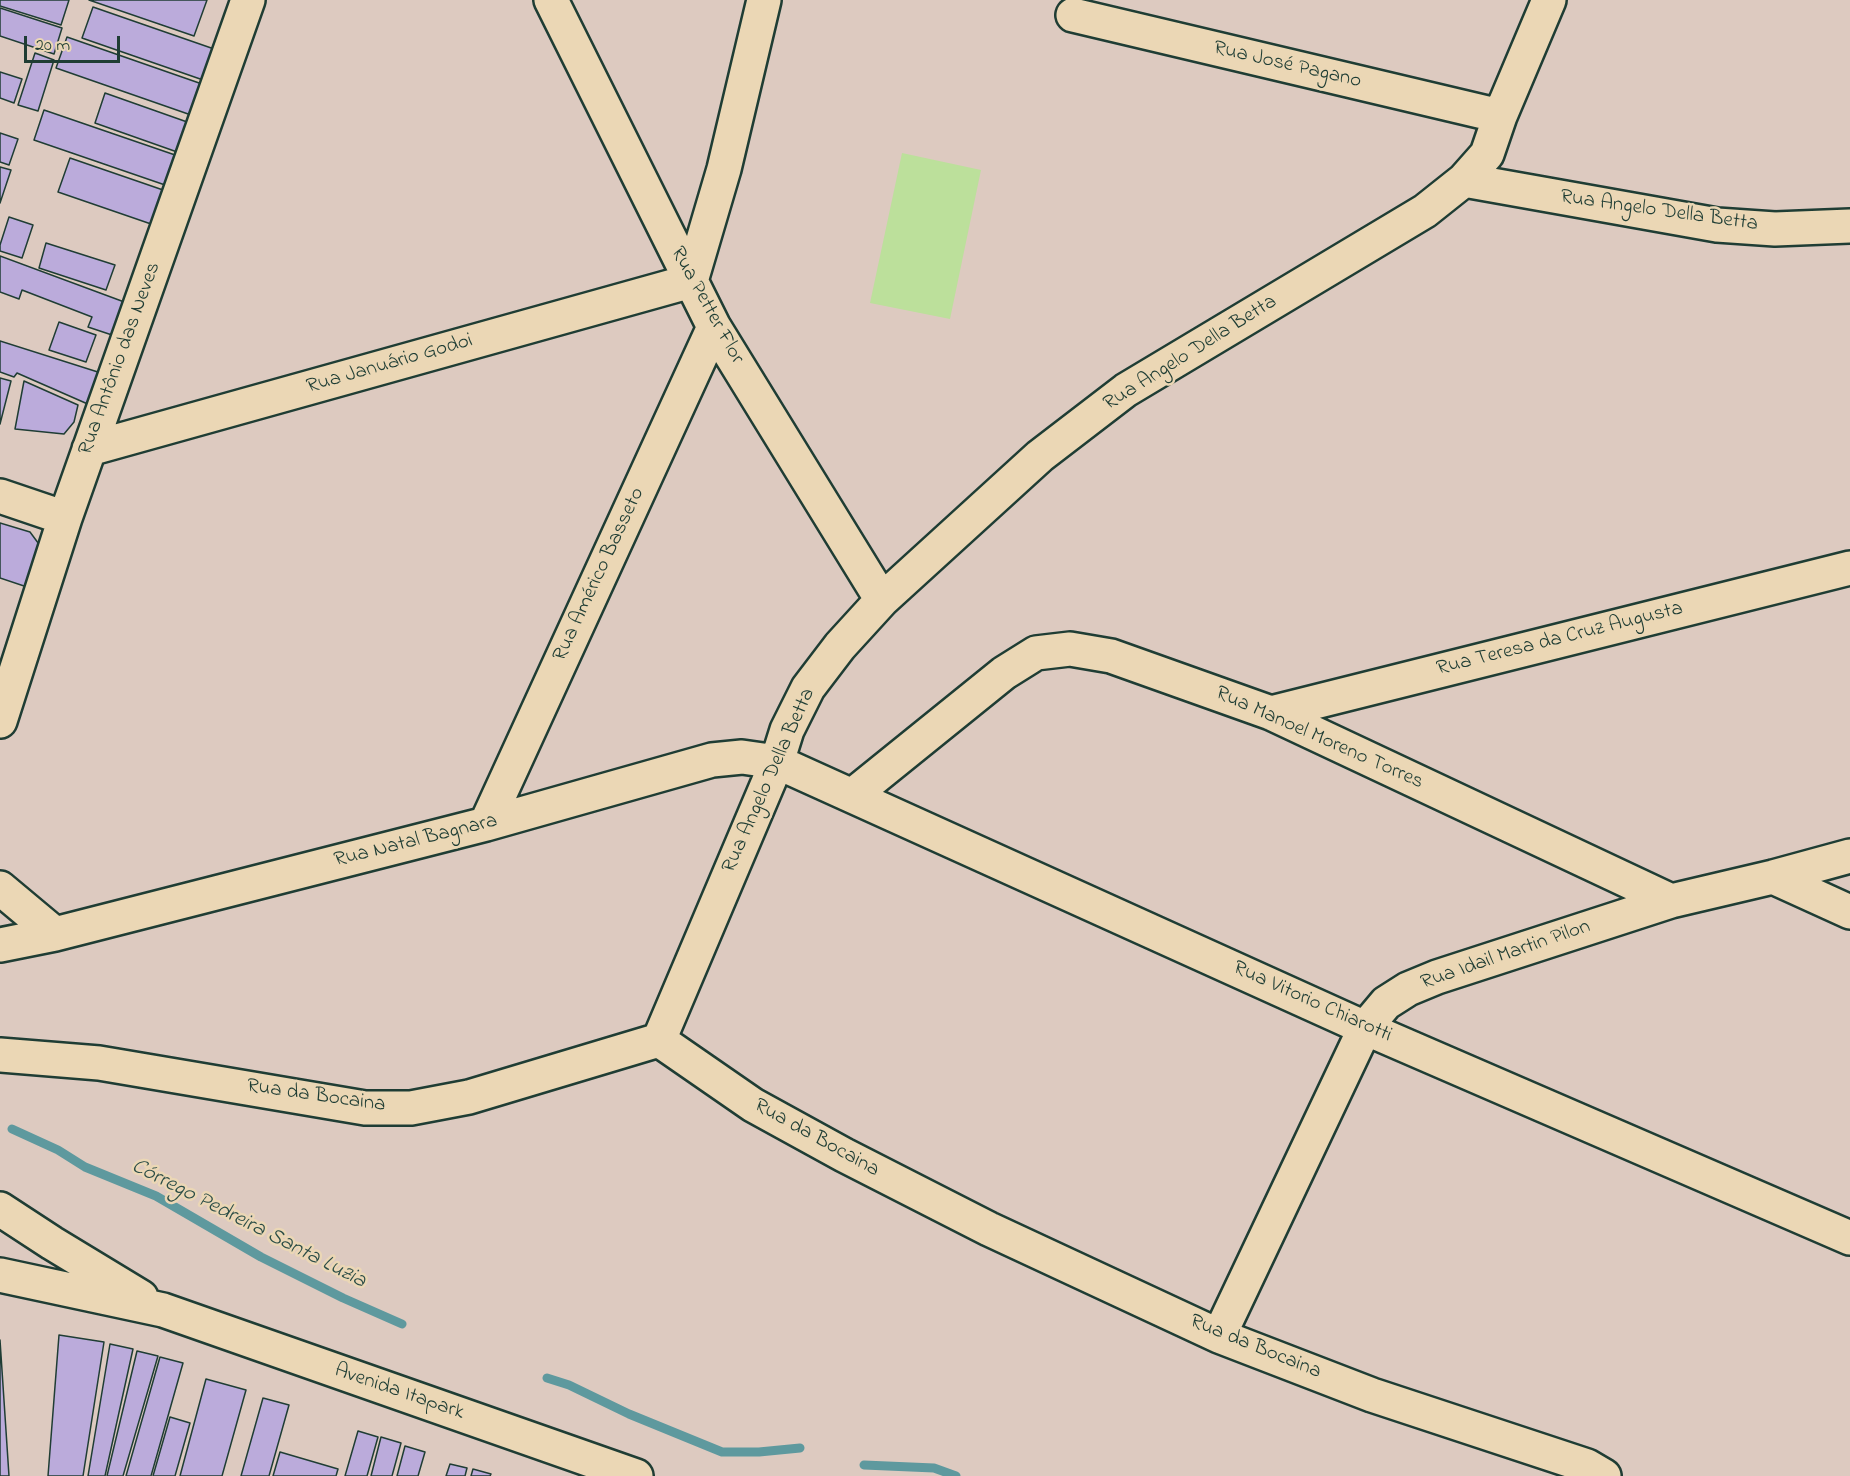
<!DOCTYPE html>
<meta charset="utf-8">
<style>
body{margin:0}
#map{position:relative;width:1850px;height:1476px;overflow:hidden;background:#ddcac0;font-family:"Indie Flower",sans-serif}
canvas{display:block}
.scale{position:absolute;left:24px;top:36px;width:96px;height:27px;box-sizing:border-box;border:3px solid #1f3d34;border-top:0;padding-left:8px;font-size:18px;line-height:21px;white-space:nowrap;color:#1f3d34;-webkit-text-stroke:4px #ebd7b5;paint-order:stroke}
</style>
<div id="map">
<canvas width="1850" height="1476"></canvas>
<div class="scale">20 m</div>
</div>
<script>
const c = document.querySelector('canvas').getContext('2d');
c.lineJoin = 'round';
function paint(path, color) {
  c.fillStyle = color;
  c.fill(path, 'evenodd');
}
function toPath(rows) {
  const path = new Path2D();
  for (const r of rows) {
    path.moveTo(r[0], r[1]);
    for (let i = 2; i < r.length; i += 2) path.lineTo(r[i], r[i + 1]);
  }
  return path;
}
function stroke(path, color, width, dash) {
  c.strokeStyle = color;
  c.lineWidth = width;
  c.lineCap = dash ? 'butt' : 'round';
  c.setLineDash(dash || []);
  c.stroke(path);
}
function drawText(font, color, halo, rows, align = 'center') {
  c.font = font + ' "Indie Flower",sans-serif';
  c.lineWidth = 5;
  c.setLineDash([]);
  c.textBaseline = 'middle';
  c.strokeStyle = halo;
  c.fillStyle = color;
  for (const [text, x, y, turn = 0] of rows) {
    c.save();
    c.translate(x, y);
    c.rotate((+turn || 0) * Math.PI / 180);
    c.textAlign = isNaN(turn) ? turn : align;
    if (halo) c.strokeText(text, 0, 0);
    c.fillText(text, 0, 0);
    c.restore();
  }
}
const green = toPath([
 [902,153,981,170,950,319,870,303]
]);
const stream = toPath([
 [12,1129,58,1150,85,1167,156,1196,261,1257,343,1298,402,1324],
 [547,1378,569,1385,629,1414,722,1452,759,1452,800,1448],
 [864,1465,934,1468,956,1476]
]);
const building = toPath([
 [0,0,69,0,61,25,0,6,0,0],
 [89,0,207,0,194,36,89,0],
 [93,7,217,50,206,81,82,38,93,7],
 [0,8,62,28,54,54,0,36,0,8],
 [67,37,202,84,191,115,56,68,67,37],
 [35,53,54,60,38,111,18,105,35,53],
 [0,72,22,79,14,103,0,98,0,72],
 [105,93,190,123,180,153,95,123,105,93],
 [44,110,178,156,168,186,34,140,44,110],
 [0,133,18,139,9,165,0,162,0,133],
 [70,158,166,191,154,225,58,192,70,158],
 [0,167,11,170,0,203,0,167],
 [9,217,33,225,22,258,0,251,0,245,9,217],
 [46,243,115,265,106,290,39,268,46,243],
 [0,256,127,303,115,336,88,327,92,317,22,290,19,299,0,292,0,256],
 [59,322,96,335,86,362,49,350,59,322],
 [0,341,101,373,90,405,17,373,14,377,0,372,0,341],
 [0,378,11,381,0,424,0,378],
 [24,381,78,405,74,422,64,434,15,429,24,381],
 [0,523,30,532,47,555,33,589,0,578,0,523],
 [59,1335,104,1342,83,1476,48,1476,59,1335],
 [0,1340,9,1476,0,1476,0,1340],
 [110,1344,133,1349,105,1476,88,1476,110,1344],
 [137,1351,158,1356,123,1476,107,1476,137,1351],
 [160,1357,183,1363,151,1476,126,1476,160,1357],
 [206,1379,246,1390,222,1476,180,1476,206,1379],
 [263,1398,289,1405,269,1476,241,1476,263,1398],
 [170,1417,190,1423,175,1476,153,1476,170,1417],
 [358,1431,378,1437,367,1476,345,1476,358,1431],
 [381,1437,401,1443,392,1476,371,1476,381,1437],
 [405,1446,425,1452,418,1476,397,1476,405,1446],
 [280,1452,338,1469,336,1476,273,1476,280,1452],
 [450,1464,467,1468,465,1476,446,1476,450,1464],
 [473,1469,491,1474,490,1476,471,1476,473,1469]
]);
const minor = toPath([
 [551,0,714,327,882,600],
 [1073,15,1500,116],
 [1464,180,1717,225,1775,229,1850,226],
 [89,449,691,281,724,169,764,0],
 [0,496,65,518],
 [1271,713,1850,568],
 [0,721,65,518,248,0],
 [853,795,1004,673,1036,653,1070,649,1111,656,1271,713,1671,901],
 [486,824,714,327],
 [1773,877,1850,912],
 [0,888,55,934],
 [0,945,55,934,486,824,712,760,742,757,777,762,1365,1028,1850,1238],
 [659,1040,777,762,787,730,808,688,840,646,882,600,1040,456,1126,390,1425,211,1464,180,1487,154,1500,116,1549,0],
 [659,1040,753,1105,844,1155,989,1229,1219,1336,1372,1395,1587,1466,1604,1476],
 [0,1055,99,1063,365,1108,411,1108,469,1097,659,1040],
 [1219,1336,1365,1028,1386,1003,1408,989,1437,977,1671,901,1773,877,1850,856]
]);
const secondary = toPath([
 [0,1209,52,1243,141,1297],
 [0,1275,163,1310,636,1476]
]);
const streetNames = [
 ["Rua José Pagano",1287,66,13],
 ["Rua Angelo Della Betta",1659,212,8],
 ["Rua Petter Flor",706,306,61],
 ["Rua Angelo Della Betta",1191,354,-32],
 ["Rua Antônio das Neves",121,359,-70],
 ["Rua Januário Godoi",390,365,-16],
 ["Rua Américo Basseto",600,575,-65],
 ["Rua Teresa da Cruz Augusta",1560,640,-14],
 ["Rua Manoel Moreno Torres",1319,739,24],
 ["Rua Angelo Della Betta",770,781,-66],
 ["Rua Natal Bagnara",416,842,-14],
 ["Rua Idail Martin Pilon",1506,956,-19],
 ["Rua Vitorio Chiarotti",1312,1003,24],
 ["Rua da Bocaina",316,1097,8],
 ["Rua da Bocaina",816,1139,29],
 ["Rua da Bocaina",1255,1348,22],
 ["Avenida Itapark",399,1393,19]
];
const waterNames = [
 ["Córrego Pedreira Santa Luzia",248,1225,27]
];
paint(green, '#bce09b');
stroke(stream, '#5e999e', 9);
paint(building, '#bbabdb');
stroke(building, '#1f3d34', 1.5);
stroke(minor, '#1f3d34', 38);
stroke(secondary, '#1f3d34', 38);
stroke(minor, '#ebd7b5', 33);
stroke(secondary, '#ebd7b5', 33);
drawText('21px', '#1f3d34', '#ebd7b5', streetNames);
drawText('italic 22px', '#2a4c46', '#ebd7b5', waterNames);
</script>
